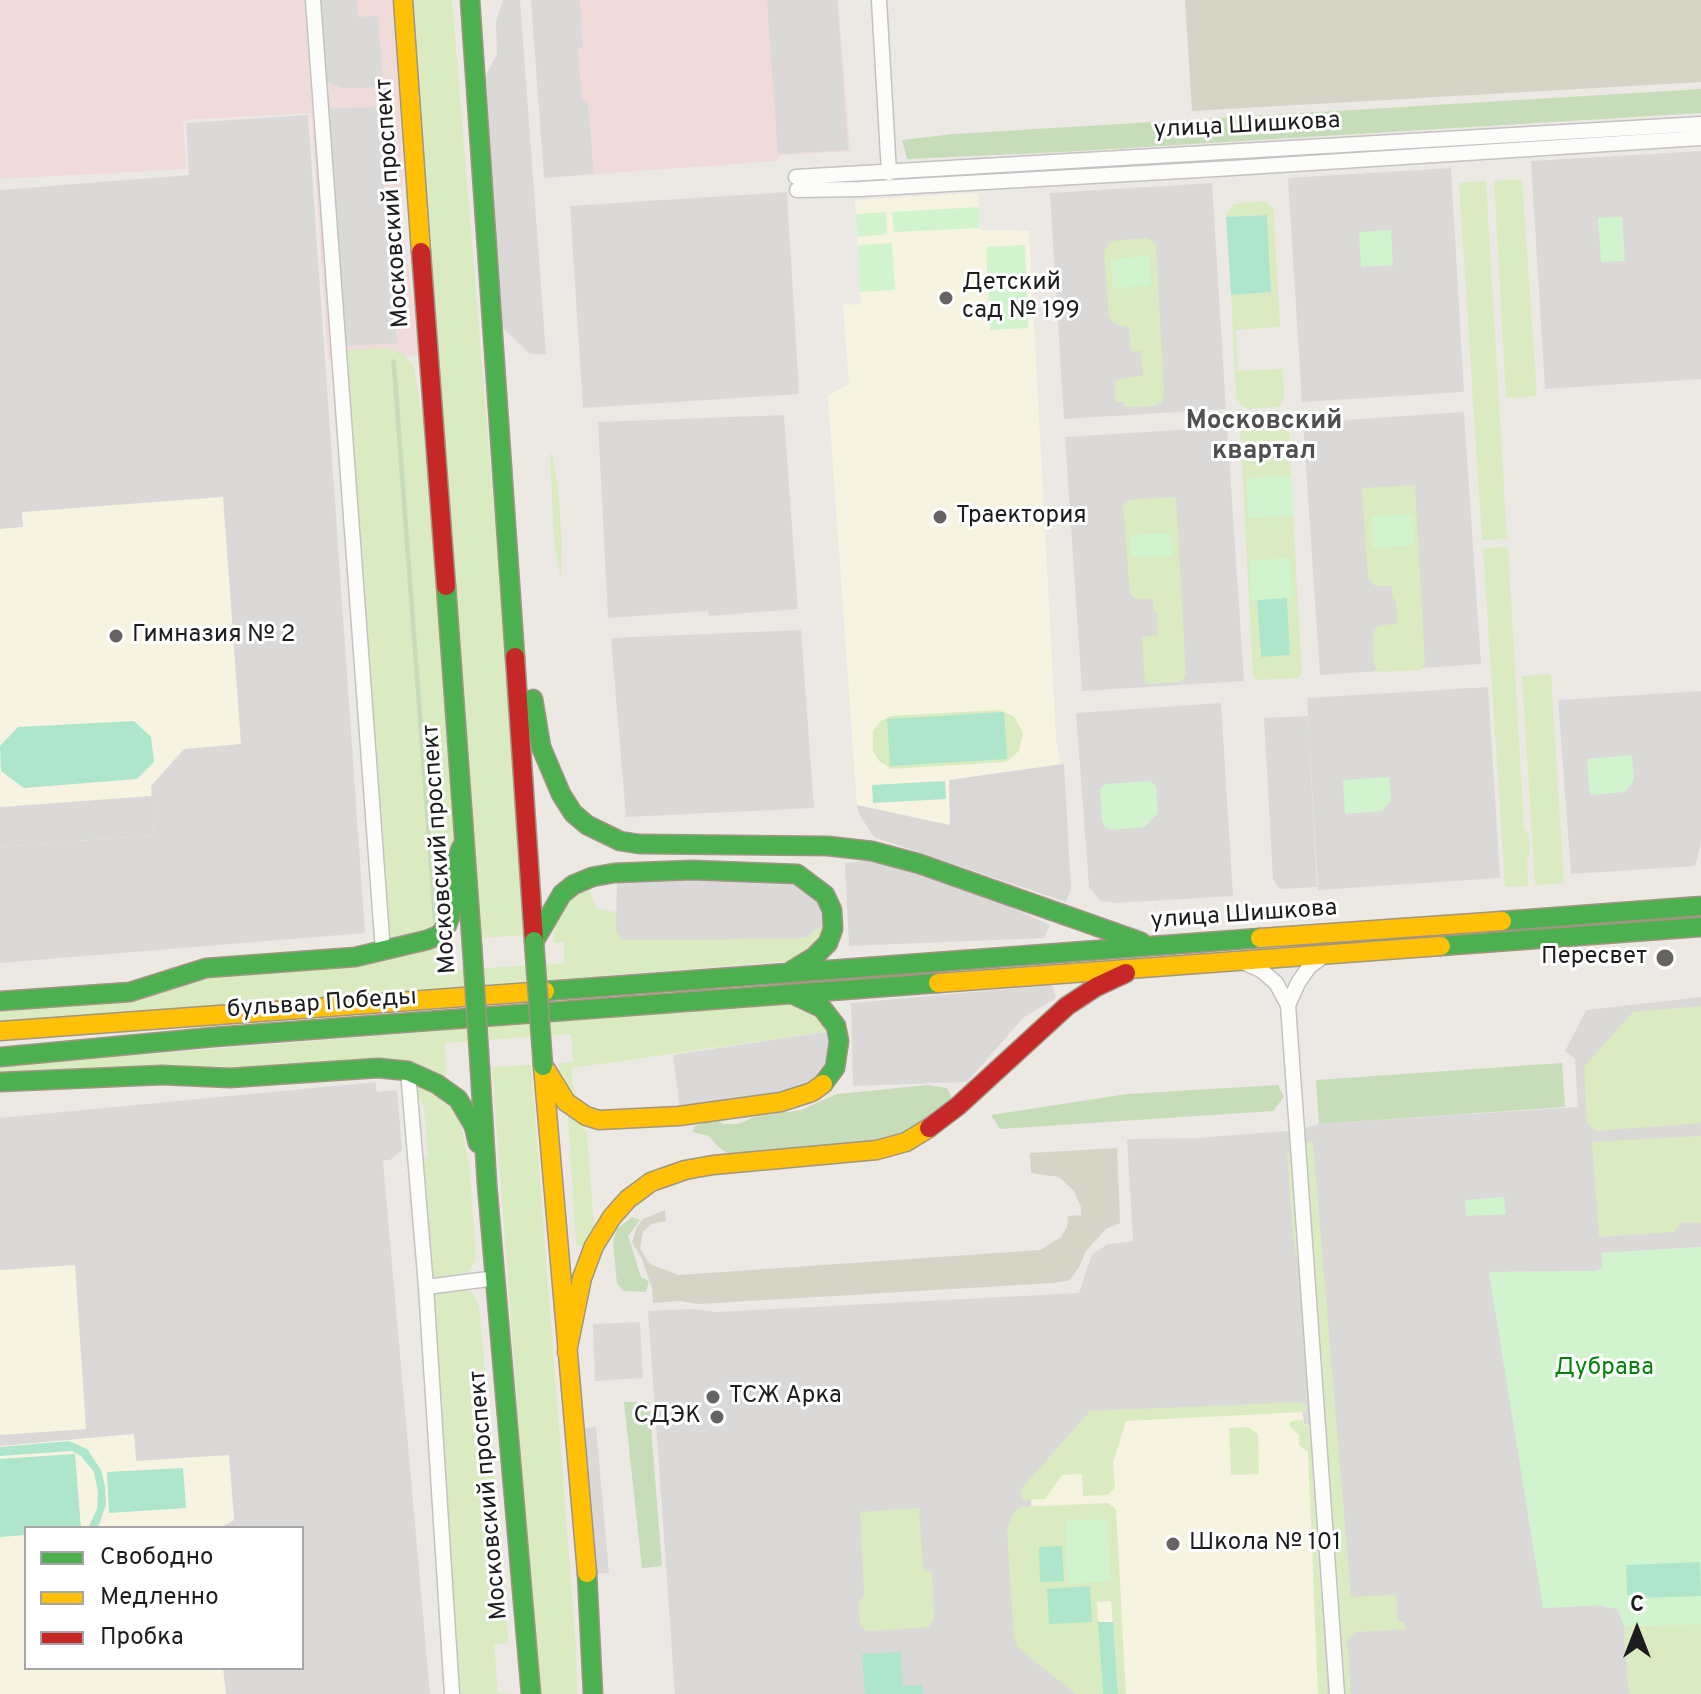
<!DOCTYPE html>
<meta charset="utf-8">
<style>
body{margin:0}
#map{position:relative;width:1701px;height:1694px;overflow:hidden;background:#ece9e5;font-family:Overpass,sans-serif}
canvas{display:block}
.legend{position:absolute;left:24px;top:1526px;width:280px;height:144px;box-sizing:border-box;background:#fff;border:2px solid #a5a5a5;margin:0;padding:10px 14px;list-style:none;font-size:24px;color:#1d1d1d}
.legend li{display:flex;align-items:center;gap:16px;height:40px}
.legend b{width:40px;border:2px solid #a5a5a5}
.north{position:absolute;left:1597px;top:1590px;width:80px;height:80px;-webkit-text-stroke:6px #fff;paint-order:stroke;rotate:0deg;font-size:22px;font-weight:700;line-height:32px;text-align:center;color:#1d1d1d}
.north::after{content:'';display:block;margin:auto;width:28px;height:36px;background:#1d1d1d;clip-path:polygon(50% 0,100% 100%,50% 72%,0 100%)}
</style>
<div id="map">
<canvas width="1701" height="1694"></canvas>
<ul class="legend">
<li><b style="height:10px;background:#4caf50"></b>Свободно</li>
<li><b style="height:10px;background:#ffc107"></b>Медленно</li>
<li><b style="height:10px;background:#c62828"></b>Пробка</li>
</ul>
<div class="north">С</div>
</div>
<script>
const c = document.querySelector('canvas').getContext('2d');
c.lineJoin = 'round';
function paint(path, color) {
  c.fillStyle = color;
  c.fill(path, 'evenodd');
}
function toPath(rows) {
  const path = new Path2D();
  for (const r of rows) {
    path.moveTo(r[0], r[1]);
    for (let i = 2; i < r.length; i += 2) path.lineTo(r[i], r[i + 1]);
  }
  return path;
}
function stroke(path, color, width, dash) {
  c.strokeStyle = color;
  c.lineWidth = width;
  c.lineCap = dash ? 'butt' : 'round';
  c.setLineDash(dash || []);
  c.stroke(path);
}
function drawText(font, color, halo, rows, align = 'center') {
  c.font = font + ' Overpass,sans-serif';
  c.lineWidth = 6;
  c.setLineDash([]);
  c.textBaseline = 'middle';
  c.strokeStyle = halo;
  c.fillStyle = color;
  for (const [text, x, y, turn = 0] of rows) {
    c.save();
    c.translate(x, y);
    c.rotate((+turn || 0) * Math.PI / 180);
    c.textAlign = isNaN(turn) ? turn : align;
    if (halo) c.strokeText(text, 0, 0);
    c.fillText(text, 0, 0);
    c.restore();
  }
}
const residential = toPath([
 [308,115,365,933,0,963,0,190,189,175,186,123],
 [1701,151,1701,379,1545,389,1531,161],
 [1451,168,1464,392,1302,402,1288,178],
 [1212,183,1226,409,1064,419,1050,193],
 [787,192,799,394,583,408,570,206],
 [1464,412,1481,664,1320,675,1303,423],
 [784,415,798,609,709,616,708,611,608,618,598,422],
 [1227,427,1244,681,1082,691,1065,437],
 [801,630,814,808,626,817,611,638],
 [1488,687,1500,878,1318,890,1307,698],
 [1701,691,1701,842,1695,866,1571,874,1558,700],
 [1221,703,1233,896,1116,903,1100,901,1089,887,1076,713],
 [1701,997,1701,1247,1602,1253,1602,1268,1595,1271,1489,1272,1544,1608,1597,1605,1618,1609,1624,1626,1629,1694,675,1694,648,1311,692,1309,717,1312,1079,1293,1092,1254,1108,1244,1133,1241,1127,1139,1198,1138,1297,1130,1319,1124,1578,1107,1575,1059,1565,1051,1586,1010],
 [376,1082,430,1694,0,1694,0,1118],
 [26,1528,302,1528,302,1668,26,1668]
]);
const commercial = toPath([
 [0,0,393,0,404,175,400,201,419,355,328,360,311,113,183,120,186,169,0,179],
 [580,0,838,0,850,151,779,155,778,161,594,174,588,102,582,102,578,47,583,46]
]);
const education = toPath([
 [978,193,981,230,1029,231,1056,738,1060,764,949,780,950,826,857,805,828,396,849,384,843,305,861,304,855,200],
 [223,497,241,744,184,749,151,786,154,835,0,847,0,529,23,527,22,512],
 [75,1265,86,1429,0,1435,0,1270],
 [1302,1407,1304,1424,1311,1425,1327,1694,1090,1694,1036,1647,1031,1494,1124,1417],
 [134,1434,136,1461,229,1455,234,1520,220,1528,26,1528,26,1668,223,1668,226,1694,0,1694,0,1446]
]);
const religious = toPath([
 [1064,764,1071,889,1066,902,874,837,859,814,857,805,950,825,949,780]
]);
const construction = toPath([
 [1185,0,1701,0,1701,82,1192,111],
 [1117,1148,1120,1223,1106,1229,1086,1251,1079,1267,1070,1280,1053,1283,699,1304,680,1301,653,1303,652,1288,641,1257,632,1242,637,1227,643,1219,665,1210,666,1221,651,1224,643,1232,640,1249,650,1264,679,1275,1040,1250,1061,1237,1067,1227,1068,1216,1081,1215,1081,1207,1074,1191,1059,1177,1031,1173,1030,1153]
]);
const grass = toPath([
 [411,0,452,0,529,935,478,938],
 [1522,179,1537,396,1506,398,1494,181],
 [1486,181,1507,539,1482,540,1459,183],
 [1265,201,1273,208,1274,214,1280,327,1236,330,1238,371,1283,369,1284,396,1281,405,1277,407,1248,409,1240,404,1236,396,1231,295,1271,292,1267,215,1226,217,1227,212,1234,204],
 [1147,238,1156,244,1164,394,1162,402,1154,406,1125,407,1124,402,1115,402,1115,382,1120,379,1143,376,1141,351,1131,351,1129,327,1115,324,1109,317,1104,251,1112,241],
 [388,348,404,354,414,368,428,447,465,836,447,925,383,951,340,350],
 [1274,420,1285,424,1289,432,1291,476,1247,478,1249,518,1293,516,1302,673,1299,678,1256,680,1253,676,1240,432,1241,427,1248,422],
 [1292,597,1287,598,1290,655,1261,657,1257,600],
 [550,454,552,454,558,486,562,544,561,582,554,541],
 [1415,485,1425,664,1420,670,1380,672,1374,666,1373,632,1379,626,1397,623,1396,600,1393,599,1391,586,1375,586,1368,578,1362,488],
 [1176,497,1186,676,1181,682,1145,684,1142,637,1158,635,1157,612,1154,612,1153,599,1137,599,1130,594,1123,505,1130,500],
 [1171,533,1172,555,1131,557,1130,535],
 [1508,547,1524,828,1529,836,1530,853,1527,859,1528,886,1505,887,1483,548],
 [1551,674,1564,883,1535,885,1522,676],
 [999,710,1014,716,1023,733,1019,751,1006,762,891,769,880,762,873,752,873,731,881,721,891,716],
 [587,885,597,909,617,912,616,930,807,937,815,930,824,928,813,944,790,961,0,1023,0,1010,444,942,445,950,436,951,438,971,564,963,564,942,554,943,553,917],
 [776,1004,809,1006,831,1031,572,1068,573,1085,578,1099,561,1078,558,1063,573,1062,571,1034,445,1043,446,1082,239,1070,0,1077,0,1066],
 [1701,1006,1701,1123,1595,1131,1587,1122,1584,1067,1633,1012],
 [531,1065,576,1647,577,1694,541,1694,538,1683,492,1067],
 [416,1083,439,1093,460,1119,469,1164,476,1258,469,1272,431,1278,419,1163,428,1157,424,1106,413,1091],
 [568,1115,574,1115,587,1133,594,1227,585,1244,579,1247,576,1245],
 [1701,1136,1701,1223,1682,1222,1674,1232,1599,1237,1592,1142],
 [1313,1142,1351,1597,1396,1595,1398,1622,1405,1622,1405,1629,1356,1632,1347,1640,1351,1694,1337,1694,1307,1266,1295,1254,1287,1155,1298,1143],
 [460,1287,468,1289,475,1296,479,1308,503,1554,508,1643,494,1645,498,1693,514,1694,459,1694,431,1291],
 [1302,1402,1307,1407,1305,1412,1126,1421,1113,1463,1115,1487,1108,1495,1083,1496,1082,1474,1062,1475,1045,1499,1023,1500,1021,1495,1023,1487,1090,1411],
 [1303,1419,1304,1425,1311,1425,1327,1694,1318,1694,1308,1452,1299,1445,1299,1435,1289,1426,1290,1422],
 [1248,1427,1258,1434,1259,1474,1231,1475,1229,1428],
 [1108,1503,1116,1509,1126,1694,1118,1694,1111,1601,1097,1602,1103,1694,1076,1694,1018,1648,1014,1637,1007,1530,1013,1514,1020,1507],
 [919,1508,923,1568,932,1573,934,1618,929,1627,867,1631,860,1625,859,1602,864,1596,860,1512],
 [1701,1624,1701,1694,1629,1694,1624,1626]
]);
const forest = toPath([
 [1701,89,1701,113,1062,152,907,159,902,140,954,134],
 [391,358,396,361,437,916,433,923],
 [1562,1063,1565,1107,1319,1124,1316,1080],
 [928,1085,947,1088,951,1096,950,1106,900,1140,729,1154,718,1147,709,1136,692,1132,695,1126,716,1119,723,1124,738,1124,754,1117,801,1110,837,1094],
 [1278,1085,1284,1097,1273,1111,1000,1129,991,1115,1127,1094],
 [632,1217,640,1220,628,1236,641,1277,649,1281,646,1292,624,1291,617,1284,613,1241,617,1229],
 [624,1402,649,1402,662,1566,642,1568]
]);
const park = toPath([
 [979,207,980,228,894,232,892,212],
 [886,212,887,234,857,237,856,214],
 [1622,217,1625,261,1601,262,1598,218],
 [1391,230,1393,265,1361,267,1359,232],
 [892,243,895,290,860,292,858,245],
 [1025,245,1028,328,990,330,986,247],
 [1149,256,1151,286,1113,288,1111,259],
 [1291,476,1293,516,1249,518,1247,478],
 [1412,514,1414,545,1373,548,1371,517],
 [1171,533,1173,555,1131,557,1130,535],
 [1290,558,1292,598,1251,600,1249,561],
 [1632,755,1634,780,1625,792,1590,795,1587,759],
 [1389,777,1391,800,1382,811,1345,814,1343,780],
 [1150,781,1156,786,1158,813,1145,827,1111,830,1105,827,1102,820,1100,789,1105,784],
 [1504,1197,1506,1214,1466,1216,1465,1200],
 [1701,1247,1701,1624,1624,1626,1618,1609,1597,1605,1543,1608,1489,1272,1595,1271,1602,1268,1602,1253],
 [1107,1519,1111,1581,1068,1584,1065,1521]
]);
const pitch = toPath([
 [1267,215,1271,292,1231,295,1226,217],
 [1287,598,1290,655,1261,657,1257,600],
 [1004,712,1007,759,890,766,887,719],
 [134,721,151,737,154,762,137,779,24,788,1,771,0,746,18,727],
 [945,781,946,799,873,803,872,785],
 [69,1441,87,1449,101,1470,105,1486,106,1505,98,1528,88,1528,97,1509,98,1492,94,1472,81,1456,72,1451,0,1456,0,1447],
 [75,1454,81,1528,26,1528,26,1535,0,1537,0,1459],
 [183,1468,186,1508,109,1513,107,1472],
 [1062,1546,1064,1581,1040,1582,1039,1547],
 [1700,1562,1701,1596,1638,1598,1637,1595,1627,1595,1626,1565],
 [1090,1586,1092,1622,1049,1624,1047,1589],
 [1098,1622,1113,1622,1118,1694,1103,1694],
 [901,1652,903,1686,922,1685,923,1694,865,1694,862,1654]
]);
const parking = toPath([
 [319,0,357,0,358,17,378,16,383,87,343,88,323,81],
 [503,0,520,0,546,354,530,354,500,325,486,75,497,54,496,22],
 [531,0,580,0,583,47,578,48,582,101,588,101,594,174,544,178],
 [767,0,837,0,848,150,778,154],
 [378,107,397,343,345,346,326,109],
 [1308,716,1317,887,1280,889,1273,879,1264,718],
 [152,796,154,835,0,847,0,807],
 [868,860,925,875,1006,905,1050,925,1044,938,849,946,845,863],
 [786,879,819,898,824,928,815,930,807,937,796,939,622,940,616,930,617,880],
 [1052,985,1056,998,1023,1018,967,1082,853,1086,851,1003],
 [831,1031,832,1053,811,1084,783,1095,680,1110,673,1055],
 [397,1090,402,1150,390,1160,369,1162,364,1093],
 [640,1322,643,1378,595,1381,593,1324],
 [596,1427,609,1573,596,1574,583,1429]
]);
const street = toPath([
 [313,0,383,951],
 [879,0,889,173],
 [796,177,1701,124],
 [797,190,860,189,1216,169,1701,138],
 [1247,964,1261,970,1276,983,1288,1005,1298,983,1309,967,1325,955],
 [1288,1005,1337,1694],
 [408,1071,426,1287,452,1694],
 [426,1287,496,1278]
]);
const fast = toPath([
 [470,0,515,657],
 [446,586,472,945],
 [533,699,541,747,561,794,573,813,587,825,620,841,639,844,828,846,872,851,920,864,1141,942],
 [1502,921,1701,906],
 [535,940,562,894,573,885,592,877,614,873,692,870,797,874,825,895,832,910,833,929,828,943,814,957,791,971],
 [1441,946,1701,927],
 [545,991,1260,938],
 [792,994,822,1008,836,1026,839,1041,835,1068,823,1084],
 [0,1001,130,992,206,968,355,957,427,940,439,935,447,925,451,914,452,875,461,848],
 [0,1057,214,1037,938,983],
 [480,1069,487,1184,531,1694],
 [0,1082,162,1075,230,1078,378,1068,408,1071,437,1084,458,1099,474,1126,478,1143],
 [587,1573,593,1694]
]);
const slow = toPath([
 [403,0,421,252],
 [1260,938,1502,921],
 [938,983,1441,946],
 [0,1031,545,991],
 [543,1066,587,1573],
 [545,1068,566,1102,586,1116,599,1120,679,1116,781,1102,812,1092,823,1084],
 [567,1352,582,1278,594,1246,612,1217,628,1199,651,1182,685,1170,713,1165,877,1150,906,1142,929,1128]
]);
const jam = toPath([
 [421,252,446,586],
 [515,657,534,941],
 [929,1128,958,1106,1067,1006,1096,987,1126,973]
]);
const fastBridge = toPath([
 [534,941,543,1066],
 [472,945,480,1069]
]);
const markers = [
 [946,298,8,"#656463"],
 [940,517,8,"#656463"],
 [116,636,8,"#656463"],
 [1665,958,10,"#656463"],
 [713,1397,8,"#656463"],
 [717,1417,8,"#656463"],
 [1173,1544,8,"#656463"]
];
const streetNames = [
 ["улица Шишкова",1247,127,-3],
 ["Московский проспект",394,203,-94],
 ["Московский проспект",441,849,-94],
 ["улица Шишкова",1244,916,-4],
 ["бульвар Победы",322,1005,-4],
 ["Московский проспект",490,1495,-95]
];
const poiNames = [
 ["Детский",962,284],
 ["сад № 199",962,312],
 ["Траектория",956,517],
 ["Гимназия № 2",132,636],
 ["Пересвет",1647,958,"right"],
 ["ТСЖ Арка",729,1397],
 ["СДЭК",701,1417,"right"],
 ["Школа № 101",1189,1544]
];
const parkNames = [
 ["Дубрава",1604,1369]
];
const neighbourhoodNames = [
 ["Московский",1264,423],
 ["квартал",1264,453]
];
paint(residential, '#dbd9d7');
paint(commercial, '#efdbd9');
paint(education, '#f6f4e0');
paint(religious, '#dad8d7');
paint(construction, '#d6d4c6');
paint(grass, '#daebc1');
paint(forest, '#c7dcb8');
paint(park, '#d1f4cf');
paint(pitch, '#ade6cb');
paint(parking, '#dad9d7');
stroke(street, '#c4c3c1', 17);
stroke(fast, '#a29582', 21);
stroke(slow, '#a29582', 21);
stroke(jam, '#a29582', 21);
stroke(street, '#fcfcfb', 14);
stroke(fast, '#4caf50', 18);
stroke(slow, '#ffc107', 18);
stroke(jam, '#c62828', 18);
stroke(fastBridge, '#a29582', 21, []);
stroke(fastBridge, '#4caf50', 18);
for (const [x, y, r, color] of markers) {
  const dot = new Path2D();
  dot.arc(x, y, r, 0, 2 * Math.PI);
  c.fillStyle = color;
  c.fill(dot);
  stroke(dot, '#fff', 3);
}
drawText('24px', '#1d1d1d', '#fff', streetNames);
drawText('24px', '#1d1d1d', '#fff', poiNames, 'left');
drawText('24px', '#048209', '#fff', parkNames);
drawText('bold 26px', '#505050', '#fff', neighbourhoodNames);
</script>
